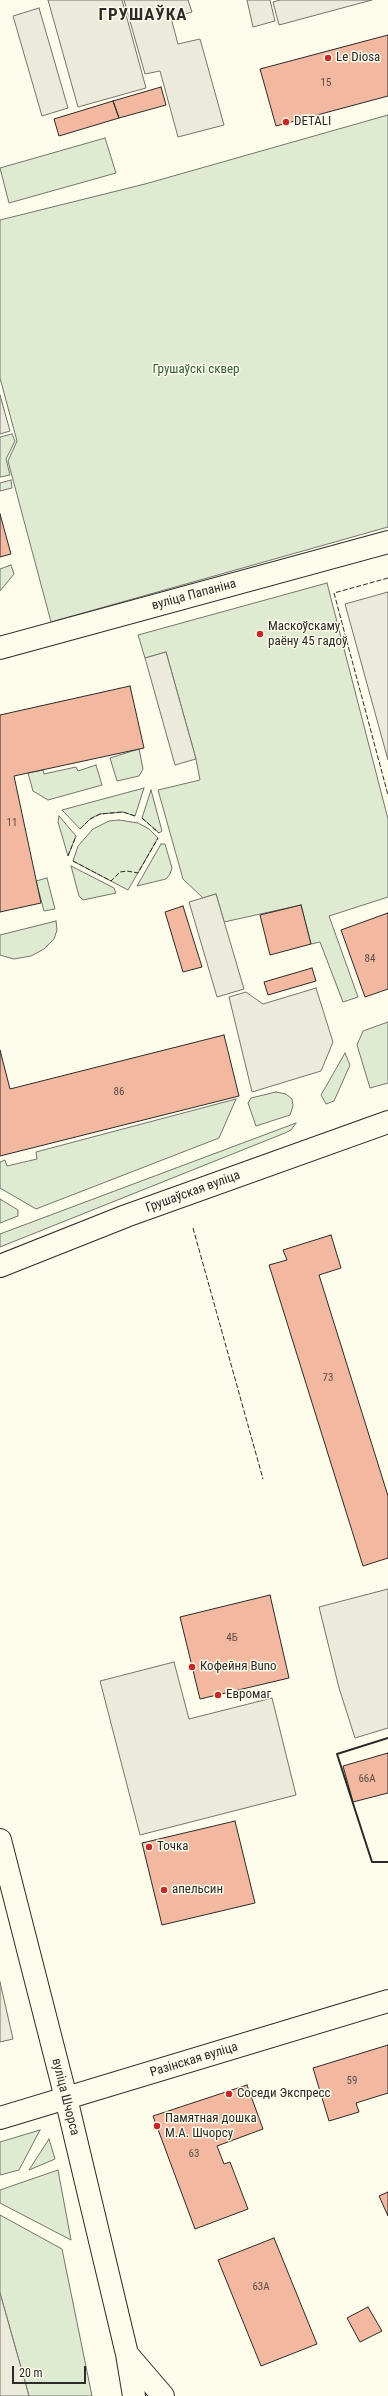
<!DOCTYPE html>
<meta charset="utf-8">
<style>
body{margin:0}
#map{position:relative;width:388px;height:2396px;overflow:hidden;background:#fdfbea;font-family:"Roboto Condensed",sans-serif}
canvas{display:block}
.scale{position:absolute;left:12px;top:2366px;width:74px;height:18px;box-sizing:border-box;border:2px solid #2b2b2b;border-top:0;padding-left:5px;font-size:12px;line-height:14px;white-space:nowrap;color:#2b2b2b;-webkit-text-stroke:3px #fdfbea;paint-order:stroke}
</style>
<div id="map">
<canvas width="388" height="2396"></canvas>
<div class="scale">20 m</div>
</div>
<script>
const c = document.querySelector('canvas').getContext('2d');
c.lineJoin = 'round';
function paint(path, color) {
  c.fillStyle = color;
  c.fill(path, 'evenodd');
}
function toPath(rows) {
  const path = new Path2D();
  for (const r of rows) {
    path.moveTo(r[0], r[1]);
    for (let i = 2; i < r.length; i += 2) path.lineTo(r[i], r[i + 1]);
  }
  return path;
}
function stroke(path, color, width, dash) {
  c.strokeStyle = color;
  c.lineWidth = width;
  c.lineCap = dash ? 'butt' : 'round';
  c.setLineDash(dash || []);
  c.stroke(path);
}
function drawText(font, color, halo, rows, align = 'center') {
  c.font = font + ' "Roboto Condensed",sans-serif';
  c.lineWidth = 3;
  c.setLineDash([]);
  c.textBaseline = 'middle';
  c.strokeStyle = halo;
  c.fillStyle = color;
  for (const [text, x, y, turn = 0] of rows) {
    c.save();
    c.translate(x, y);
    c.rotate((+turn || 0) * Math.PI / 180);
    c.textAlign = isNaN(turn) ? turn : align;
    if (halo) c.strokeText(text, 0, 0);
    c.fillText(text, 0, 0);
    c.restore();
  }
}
const green = toPath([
 [388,115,388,527,51,622,8,461,17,441,0,378,0,220,145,184,388,115],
 [105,138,116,173,9,203,0,168,105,138],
 [12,434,15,441,6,459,10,475,0,477,0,437,12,434],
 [11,480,12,488,0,491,0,483,11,480],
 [11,565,14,574,0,591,0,569,11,565],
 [327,583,388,819,388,897,329,916,358,997,343,1002,320,942,311,944,301,905,224,922,216,894,203,898,183,879,158,790,200,780,196,759,166,652,145,658,138,635,327,583],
 [139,749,143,769,139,776,117,781,110,758,139,749],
 [96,765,102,785,48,800,33,791,28,773,43,770,44,774,76,767,78,771,96,765],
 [144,788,135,816,123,812,100,814,90,819,80,829,62,810,144,788],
 [151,790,162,831,159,833,142,818,151,790],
 [59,816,76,836,68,856,58,822,59,816],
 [119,820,138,823,149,829,158,838,128,890,73,861,78,846,93,829,109,821,119,820],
 [161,844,165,844,172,868,170,874,166,879,137,886,161,844],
 [71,866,114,888,116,893,83,900,79,896,71,866],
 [47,878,55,909,44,911,36,881,47,878],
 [56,921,57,930,54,939,44,949,31,956,14,959,0,955,0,935,56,921],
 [388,1022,388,1083,370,1088,357,1045,363,1031,388,1022],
 [345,1053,350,1065,334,1101,326,1104,321,1095,345,1053],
 [276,1092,286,1094,292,1099,293,1106,290,1115,256,1126,248,1103,251,1098,276,1092],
 [236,1099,219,1138,36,1209,0,1188,0,1162,5,1160,7,1166,37,1159,36,1152,236,1099],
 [296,1123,291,1130,285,1133,0,1247,0,1234,296,1123],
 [0,1199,18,1210,18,1216,0,1223,0,1199],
 [40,2130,19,2170,0,2175,0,2142,40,2130],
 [49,2139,55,2159,29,2170,49,2139],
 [58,2170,71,2240,0,2203,0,2190,58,2170],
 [0,2215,62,2249,92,2396,29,2396,0,2293,0,2215]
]);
const parking = toPath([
 [48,0,122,0,146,88,78,107,48,0],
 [124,0,188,0,192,12,171,18,178,44,200,39,224,125,178,137,160,71,145,74,124,0],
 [247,0,270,0,275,21,253,27,247,0],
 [280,0,372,0,279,25,273,2,280,0],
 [39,8,68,108,42,116,13,16,39,8],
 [0,395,10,431,0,434,0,395],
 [388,592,388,760,345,604,388,592],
 [166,652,196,759,175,765,145,658,166,652],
 [216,894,244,989,217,997,189,902,216,894],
 [316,988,333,1042,321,1071,252,1092,229,997,246,992,263,1004,316,988],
 [388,1589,388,1728,355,1738,339,1688,319,1607,388,1589],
 [174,1662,189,1719,272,1698,296,1795,140,1835,100,1681,174,1662],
 [0,1982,13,2039,0,2042,0,1982],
 [0,2293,29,2396,0,2396,0,2293]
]);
const building = toPath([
 [388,35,388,96,276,126,260,69,388,35],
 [161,87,166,105,119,118,113,101,161,87],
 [113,101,119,118,59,136,54,119,113,101],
 [0,514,11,554,0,557,0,514],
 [130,686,144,748,14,776,41,903,0,912,0,715,130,686],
 [301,905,311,944,270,955,260,915,301,905],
 [183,906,202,967,183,972,165,912,183,906],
 [388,913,388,989,365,997,341,930,388,913],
 [312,968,316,981,268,995,264,982,312,968],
 [224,1035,239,1096,0,1156,0,1050,10,1089,224,1035],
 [331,1235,341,1268,319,1275,388,1496,388,1558,363,1566,269,1265,287,1260,283,1250,331,1235],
 [270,1595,289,1678,200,1699,180,1617,270,1595],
 [388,1753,388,1793,353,1802,343,1766,388,1753],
 [235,1821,255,1903,162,1925,142,1843,235,1821],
 [388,2045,388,2093,356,2103,359,2112,329,2121,313,2068,388,2045],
 [247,2085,263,2129,217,2146,224,2164,230,2162,248,2209,195,2229,153,2116,247,2085],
 [388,2192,388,2216,379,2196,388,2192],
 [274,2238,317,2344,261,2366,218,2260,274,2238],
 [368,2307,382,2331,360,2342,347,2318,368,2307]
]);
const street = toPath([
 [0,648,388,542],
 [0,1266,126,1216,388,1122],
 [0,2118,388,2001]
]);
const secondary = toPath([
 [0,1840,66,2098,127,2354,134,2396],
 [127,2354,163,2396]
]);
const fence = toPath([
 [388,578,334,593,388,795],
 [142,818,159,833],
 [80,829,90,819,100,814,123,812,135,816],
 [68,856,76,836],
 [73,861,111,881,120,872,127,871,138,873,158,838],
 [193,1228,263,1479]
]);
const wall = toPath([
 [388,1738,337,1754,372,1862,388,1862]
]);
const markers = [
 [328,58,4,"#c62828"],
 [286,122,4,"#c62828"],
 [260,634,4,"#c62828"],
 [192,1667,4,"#c62828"],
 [218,1695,4,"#c62828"],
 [149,1847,4,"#c62828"],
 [164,1890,4,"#c62828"],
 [229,2094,4,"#c62828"],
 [157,2126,4,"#c62828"]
];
const numberNames = [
 ["15",326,83],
 ["11",12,823],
 ["84",370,959],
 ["86",119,1092],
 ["73",328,1378],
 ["4Б",232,1638],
 ["66А",367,1779],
 ["59",352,2081],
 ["63",194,2154],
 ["63А",261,2287]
];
const poiNames = [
 ["Le Diosa",336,58],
 ["DETALI",294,122],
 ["Маскоўскаму",268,627],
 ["раёну 45 гадоў",268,642],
 ["Кофейня Buno",200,1667],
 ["Евромаг",226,1695],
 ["Точка",157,1847],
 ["апельсин",172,1890],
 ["Соседи Экспресс",237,2094],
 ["Памятная дошка",165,2119],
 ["М.А. Шчорсу",165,2134]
];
const parkNames = [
 ["Грушаўскі сквер",196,370]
];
const streetNames = [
 ["вуліца Папаніна",194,595,-15],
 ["Грушаўская вуліца",193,1192,-20],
 ["Разінская вуліца",194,2060,-17],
 ["вуліца Шчорса",65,2097,76]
];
const districtNames = [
 ["ГРУШАЎКА",143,16]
];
paint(green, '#deebd1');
stroke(green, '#74746e', 1);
paint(parking, '#eceadb');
stroke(parking, '#74746e', 1);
paint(building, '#f2b8a0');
stroke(building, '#2b2b2b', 1);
stroke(street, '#2b2b2b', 24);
stroke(secondary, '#2b2b2b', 24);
stroke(street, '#fdfbea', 22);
stroke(secondary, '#fdfbea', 22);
stroke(fence, '#2b2b2b', 1, [5, 2]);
stroke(wall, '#2b2b2b', 2);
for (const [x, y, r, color] of markers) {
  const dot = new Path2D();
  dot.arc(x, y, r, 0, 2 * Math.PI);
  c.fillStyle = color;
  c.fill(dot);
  stroke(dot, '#fdfbea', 1.5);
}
drawText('11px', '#5d4e48', null, numberNames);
drawText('13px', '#2b2b2b', '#fdfbea', poiNames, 'left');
drawText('13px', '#34623c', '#fdfbea', parkNames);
drawText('13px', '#2b2b2b', '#fdfbea', streetNames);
c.letterSpacing = '1px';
drawText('bold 17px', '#2b2b2b', '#fdfbea', districtNames);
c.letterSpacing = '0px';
</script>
